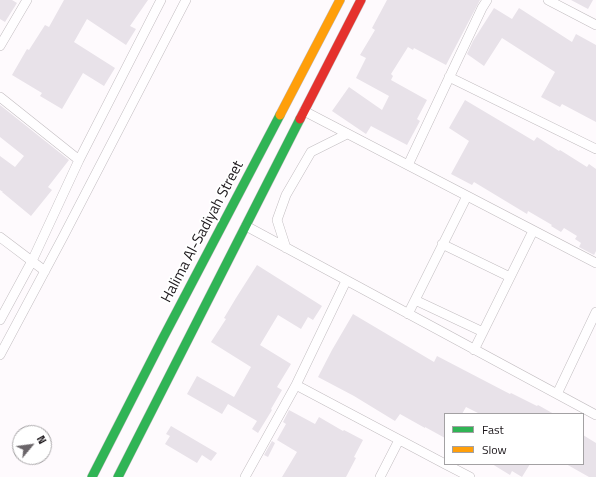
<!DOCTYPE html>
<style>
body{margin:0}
#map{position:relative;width:596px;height:477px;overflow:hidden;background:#fefafd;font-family:"Titillium Web",sans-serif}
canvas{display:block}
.legend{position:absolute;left:444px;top:413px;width:140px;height:52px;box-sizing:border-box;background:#fff;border:1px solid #a3a1a3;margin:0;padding:5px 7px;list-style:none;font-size:12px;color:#1a1519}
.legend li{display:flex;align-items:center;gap:8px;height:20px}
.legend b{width:20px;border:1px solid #a3a1a3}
.north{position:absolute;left:12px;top:425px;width:40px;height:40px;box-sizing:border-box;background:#fff;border:1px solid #a3a1a3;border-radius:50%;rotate:61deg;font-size:11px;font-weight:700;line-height:16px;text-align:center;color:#1a1519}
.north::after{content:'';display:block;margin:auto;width:14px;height:18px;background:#6a6569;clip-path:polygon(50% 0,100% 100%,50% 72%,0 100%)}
</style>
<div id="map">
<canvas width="596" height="477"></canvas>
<ul class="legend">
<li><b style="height:5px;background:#30b455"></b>Fast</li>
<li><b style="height:5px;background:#ff9f0a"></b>Slow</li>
</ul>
<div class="north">N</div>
</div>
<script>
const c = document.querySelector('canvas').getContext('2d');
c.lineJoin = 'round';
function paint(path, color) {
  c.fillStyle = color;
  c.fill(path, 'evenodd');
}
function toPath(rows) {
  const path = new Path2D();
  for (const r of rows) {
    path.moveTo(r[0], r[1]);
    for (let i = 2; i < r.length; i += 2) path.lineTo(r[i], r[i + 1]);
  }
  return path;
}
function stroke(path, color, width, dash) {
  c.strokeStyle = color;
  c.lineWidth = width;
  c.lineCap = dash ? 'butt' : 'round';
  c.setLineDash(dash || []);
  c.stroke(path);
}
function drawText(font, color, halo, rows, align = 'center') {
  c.font = font + ' "Titillium Web",sans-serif';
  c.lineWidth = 4;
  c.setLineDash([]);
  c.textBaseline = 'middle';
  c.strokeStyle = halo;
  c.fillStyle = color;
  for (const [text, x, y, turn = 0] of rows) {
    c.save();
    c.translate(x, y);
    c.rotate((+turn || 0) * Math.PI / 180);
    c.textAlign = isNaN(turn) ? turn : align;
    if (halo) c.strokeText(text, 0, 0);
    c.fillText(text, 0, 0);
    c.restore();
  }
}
const building = toPath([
 [0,0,12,0,17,3,5,22,0,19],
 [64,0,148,0,130,26,136,29,126,45,87,19,74,42,115,68,104,86,83,73,62,109,40,96,42,93,12,75,27,49,29,50,45,25,49,27],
 [387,0,480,0,446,65,414,48,413,50,408,47,391,74,393,76,391,80,427,100,417,119,420,121,407,145,371,126,366,134,332,111,349,87,382,110,389,96,356,78,366,58,360,55,375,30,372,28],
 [571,0,593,0,588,9],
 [494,8,512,19,519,8,572,42,576,34,596,45,596,122,562,104,560,107,541,97,555,72,502,38,484,66,467,54,473,41],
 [465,100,534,141,537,137,559,151,560,150,587,167,589,164,596,169,596,251,594,255,579,247,581,243,575,239,577,236,564,228,561,232,551,226,552,225,528,211,527,214,474,182,472,185,451,174,469,141,449,128],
 [0,105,69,160,48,187,52,190,31,216,2,192,3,192,0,190,0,156,15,167,24,156,0,137],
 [257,265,322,306,313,320,308,317,301,329,278,315,260,345,291,364,277,387,282,390,271,409,272,410,258,433,252,429,257,421,228,404,222,414,187,394,197,376,234,397,251,367,211,342,226,319,224,318,236,298],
 [353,314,434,362,437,356,510,394,511,393,537,406,538,405,554,414,480,414,466,407,462,414,445,414,445,438,425,427,425,428,400,414,395,421,354,396,318,377,332,350],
 [289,410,315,424,319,417,343,431,344,430,363,440,354,457,356,458,346,477,282,477,297,452,277,440,286,424,283,422],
 [171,426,217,453,211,461,202,455,197,463,165,444,170,436,166,434],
 [583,435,596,443,596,477,589,477,566,464,583,464],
 [272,441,275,443,268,457,264,455],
 [492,464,530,464,522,477,512,471,510,475]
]);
const street = toPath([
 [548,0,596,25],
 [0,46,27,0],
 [449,77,596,149],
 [0,97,79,160],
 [304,111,596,263],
 [408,165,482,8,487,0],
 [246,226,596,415],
 [0,237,45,271],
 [442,244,510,277],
 [286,248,277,220,286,195,311,152,347,134],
 [415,300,483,332],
 [408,314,467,196],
 [0,320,32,261,79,160,161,0],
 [474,350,533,231],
 [0,355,63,237,186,0],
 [296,385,445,464],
 [557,394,596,312],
 [445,464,470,477],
 [245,477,296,385,346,281],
 [380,477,399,440]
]);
const fast = toPath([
 [92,477,163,338,280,115],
 [118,477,300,119]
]);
const slow = toPath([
 [280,115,340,0]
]);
const jam = toPath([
 [300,119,361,0]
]);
const streetNames = [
 ["Halima Al-Sadiyah Street",203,232,-62]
];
paint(building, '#e8e2e9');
stroke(street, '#c2bdc0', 10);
stroke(fast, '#c2bdc0', 10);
stroke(slow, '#c2bdc0', 10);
stroke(jam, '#c2bdc0', 10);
stroke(street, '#fffeff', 9);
stroke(fast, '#30b455', 9);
stroke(slow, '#ff9f0a', 9);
stroke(jam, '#e5322d', 9);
drawText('15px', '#1a1519', '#fff', streetNames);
</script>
